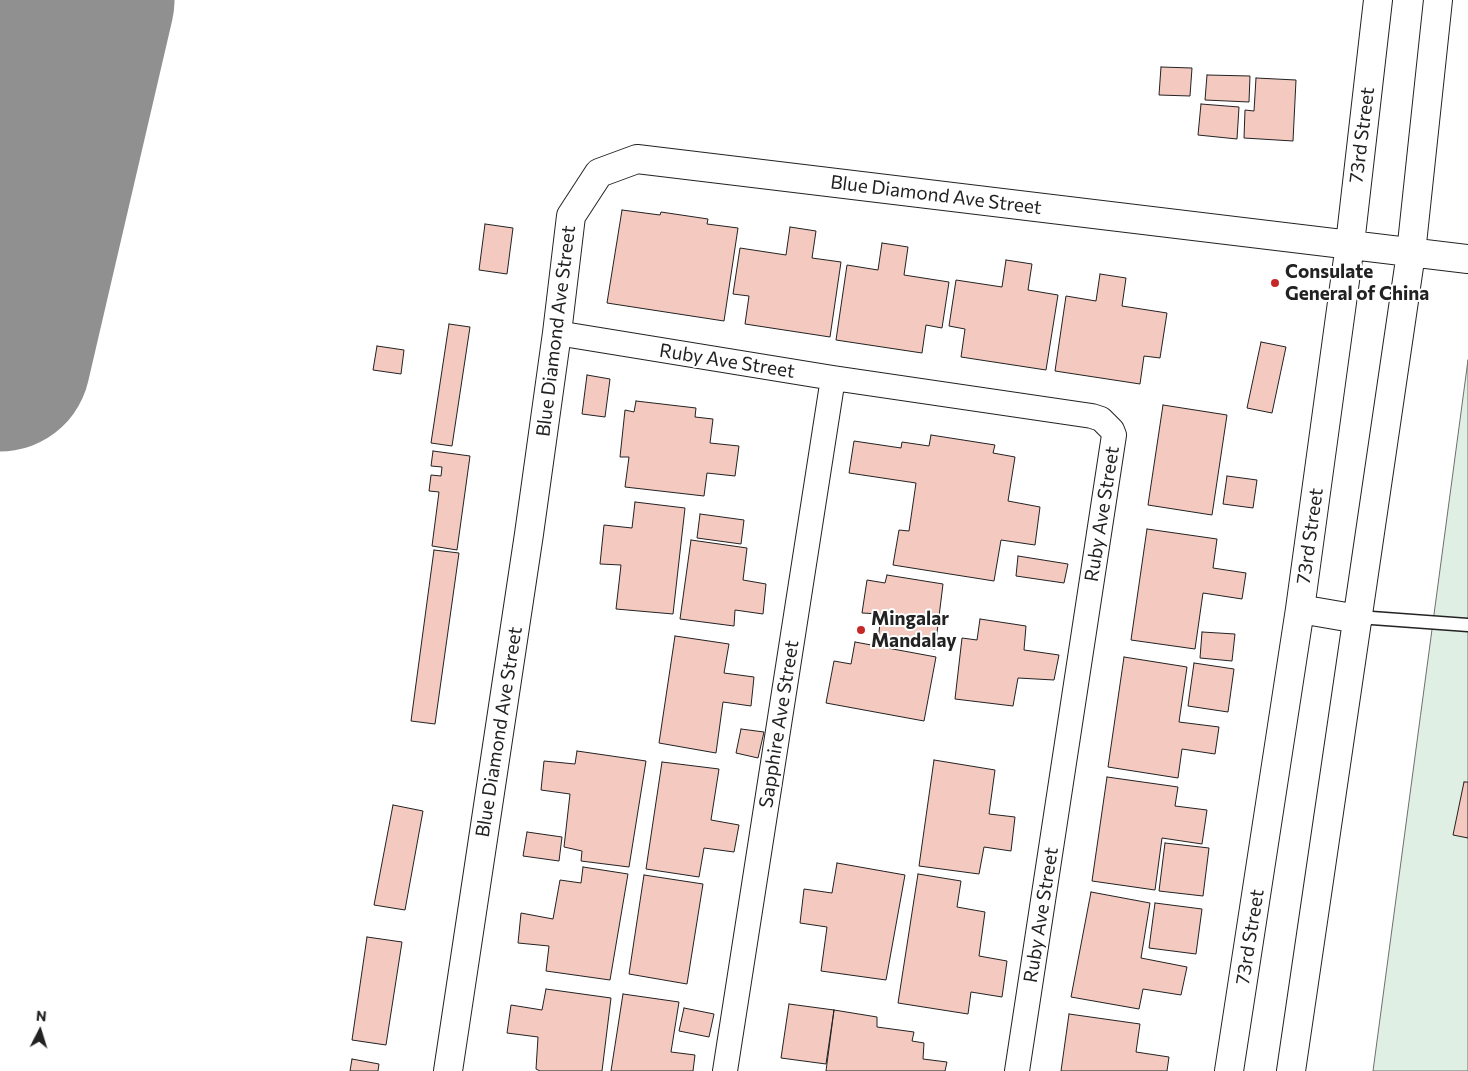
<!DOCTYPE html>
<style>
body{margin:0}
#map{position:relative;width:1468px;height:1071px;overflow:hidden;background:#fff;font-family:Commissioner,sans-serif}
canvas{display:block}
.north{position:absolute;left:15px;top:1006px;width:50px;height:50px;-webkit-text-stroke:4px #fff;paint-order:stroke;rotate:5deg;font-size:14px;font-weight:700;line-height:20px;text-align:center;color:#222}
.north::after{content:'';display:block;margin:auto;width:18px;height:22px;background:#222;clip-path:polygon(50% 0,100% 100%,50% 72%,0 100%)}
</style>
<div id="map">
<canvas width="1468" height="1071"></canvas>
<div class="north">N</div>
</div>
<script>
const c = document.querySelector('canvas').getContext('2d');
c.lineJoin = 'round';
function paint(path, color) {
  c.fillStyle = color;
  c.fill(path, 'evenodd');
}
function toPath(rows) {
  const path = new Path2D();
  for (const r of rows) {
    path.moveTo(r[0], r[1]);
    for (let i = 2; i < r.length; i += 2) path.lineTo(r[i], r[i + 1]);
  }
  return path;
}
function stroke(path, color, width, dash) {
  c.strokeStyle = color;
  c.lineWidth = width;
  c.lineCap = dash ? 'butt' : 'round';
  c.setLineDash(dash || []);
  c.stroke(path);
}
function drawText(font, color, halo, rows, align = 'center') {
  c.font = font + ' Commissioner,sans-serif';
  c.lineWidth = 4;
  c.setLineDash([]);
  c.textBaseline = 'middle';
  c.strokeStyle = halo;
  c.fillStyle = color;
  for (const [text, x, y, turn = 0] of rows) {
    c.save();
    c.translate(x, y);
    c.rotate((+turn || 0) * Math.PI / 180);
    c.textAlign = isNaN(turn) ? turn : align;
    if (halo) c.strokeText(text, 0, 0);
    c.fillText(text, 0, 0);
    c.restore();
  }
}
const green = toPath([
 [1468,360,1468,1071,1373,1071,1468,360]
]);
const runway = toPath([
 [0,361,84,0]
]);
const building = toPath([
 [1161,67,1192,68,1190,96,1159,95,1161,67],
 [1207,75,1250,76,1249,102,1205,100,1207,75],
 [1256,78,1296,80,1293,141,1244,138,1245,110,1254,111,1256,78],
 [1201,104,1239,107,1237,139,1198,135,1201,104],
 [622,210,660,215,661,212,708,219,707,224,738,228,724,321,607,303,622,210],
 [485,224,513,228,507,274,479,270,485,224],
 [790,227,816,231,812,258,841,262,830,337,745,324,749,296,733,294,740,248,786,255,790,227],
 [882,243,908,247,904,275,949,282,942,328,926,325,922,353,836,340,847,265,878,270,882,243],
 [1006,260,1032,264,1028,290,1058,295,1046,370,961,357,965,329,949,326,956,280,1002,287,1006,260],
 [1100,274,1126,278,1122,306,1167,313,1160,358,1144,356,1140,384,1055,371,1066,296,1096,301,1100,274],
 [449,324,470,327,452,446,431,443,449,324],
 [1261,342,1286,347,1272,413,1247,408,1261,342],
 [377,346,404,350,401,374,373,370,377,346],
 [587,375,610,379,605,417,582,414,587,375],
 [636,401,696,408,695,417,713,419,710,443,739,446,735,476,707,473,704,496,625,487,629,457,620,457,625,410,634,412,636,401],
 [1163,405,1227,415,1212,515,1148,505,1163,405],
 [931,435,995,445,993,453,1015,457,1008,501,1040,507,1035,545,1001,540,994,581,893,565,899,530,909,531,916,483,849,473,854,441,901,448,902,442,929,446,931,435],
 [433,451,470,456,457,550,432,546,439,492,429,491,431,475,441,476,442,467,431,466,433,451],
 [1227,476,1257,480,1253,508,1223,504,1227,476],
 [635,502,685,508,673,614,616,609,621,565,600,564,604,525,632,528,635,502],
 [700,514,744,520,741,544,697,538,700,514],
 [1147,529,1217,539,1213,568,1246,573,1242,599,1203,593,1195,649,1131,640,1147,529],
 [691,540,747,548,743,580,766,584,763,614,735,610,734,626,680,619,691,540],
 [434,550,459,553,435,724,411,721,434,550],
 [1018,556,1068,564,1064,583,1016,576,1018,556],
 [887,575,943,584,935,649,878,641,881,614,862,613,867,580,885,583,887,575],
 [980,619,1026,626,1024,650,1059,655,1054,680,1018,678,1013,706,955,699,962,638,977,640,980,619],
 [1202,632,1235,634,1232,661,1200,658,1202,632],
 [675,636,729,644,724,673,754,677,751,706,723,702,716,753,659,743,675,636],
 [855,642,936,657,924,721,826,703,834,661,851,664,855,642],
 [1124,657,1187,667,1179,722,1219,727,1215,754,1182,749,1178,778,1108,767,1124,657],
 [1194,663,1234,669,1228,712,1188,706,1194,663],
 [741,729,764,732,758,758,736,753,741,729],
 [577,751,646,761,629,867,581,861,582,851,564,847,570,794,541,790,544,761,575,764,577,751],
 [934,760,995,770,989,814,1015,817,1011,851,984,847,979,874,919,866,934,760],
 [662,762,719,769,711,820,739,825,734,852,704,848,699,877,646,869,662,762],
 [1107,777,1178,787,1175,806,1207,810,1202,844,1162,838,1155,890,1092,881,1107,777],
 [1464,782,1468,782,1468,838,1453,835,1464,782],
 [393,805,423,811,405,910,374,905,393,805],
 [527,832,562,837,559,861,523,856,527,832],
 [1165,843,1209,848,1203,896,1159,891,1165,843],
 [837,863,905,875,886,980,821,971,827,927,800,923,804,889,832,893,837,863],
 [583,867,628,874,610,980,546,971,549,946,518,943,521,913,553,919,560,880,581,883,583,867],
 [918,874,961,881,957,907,985,912,979,956,1007,961,1002,997,971,992,968,1014,898,1003,918,874],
 [644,875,703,884,687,984,629,974,644,875],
 [1091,892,1150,903,1141,958,1187,967,1181,995,1143,989,1139,1009,1071,997,1091,892],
 [1155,903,1202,909,1196,954,1149,948,1155,903],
 [367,937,402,942,386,1045,352,1040,367,937],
 [546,989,611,998,602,1071,540,1071,536,1069,538,1037,507,1033,511,1005,542,1010,546,989],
 [623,994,679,1002,671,1052,695,1055,693,1071,611,1071,623,994],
 [789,1004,834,1010,826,1064,781,1058,789,1004],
 [684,1008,714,1014,709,1037,679,1031,684,1008],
 [834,1010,877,1017,877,1027,914,1032,912,1041,924,1043,923,1059,947,1062,945,1071,826,1071,834,1010],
 [1069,1014,1140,1024,1136,1052,1169,1057,1167,1071,1061,1071,1069,1014],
 [352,1059,379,1064,378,1071,350,1071,352,1059]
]);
const lane = toPath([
 [1358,617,1468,625]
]);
const street = toPath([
 [557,333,833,378,1092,416,1101,419,1112,430,1114,435,1017,1071],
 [725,1071,833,378]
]);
const secondary = toPath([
 [1300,609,1358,619],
 [448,1071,529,534,557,333,571,216,599,173,637,159,1468,259],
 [1229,1071,1300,609,1350,244,1378,0],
 [1291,1071,1411,253,1438,0]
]);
const markers = [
 [1275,283,5,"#c62828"],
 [861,630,5,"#c62828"]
];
const streetNames = [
 ["73rd Street",1362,135,-83],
 ["Blue Diamond Ave Street",936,195,7],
 ["Blue Diamond Ave Street",556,331,-83],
 ["Ruby Ave Street",727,361,9],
 ["Ruby Ave Street",1102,514,-81],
 ["73rd Street",1310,536,-82],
 ["Sapphire Ave Street",779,724,-81],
 ["Blue Diamond Ave Street",499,732,-81],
 ["Ruby Ave Street",1041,915,-81],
 ["73rd Street",1250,937,-81]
];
const poiNames = [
 ["Consulate",1285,272],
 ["General of China",1285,294],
 ["Mingalar",871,619],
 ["Mandalay",871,641]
];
paint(green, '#e0efe3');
stroke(green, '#6f6f6f', 1);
stroke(runway, '#909090', 181);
paint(building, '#f3c9c0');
stroke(building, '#222', 1);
stroke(lane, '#222', 15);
stroke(street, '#222', 26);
stroke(secondary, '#222', 30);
stroke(lane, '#fff', 12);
stroke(street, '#fff', 24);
stroke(secondary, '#fff', 28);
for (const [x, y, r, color] of markers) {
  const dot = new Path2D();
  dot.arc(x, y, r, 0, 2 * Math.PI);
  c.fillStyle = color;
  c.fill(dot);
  stroke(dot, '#fff', 2);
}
drawText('19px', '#222', '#fff', streetNames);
drawText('bold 19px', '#222', '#fff', poiNames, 'left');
</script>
